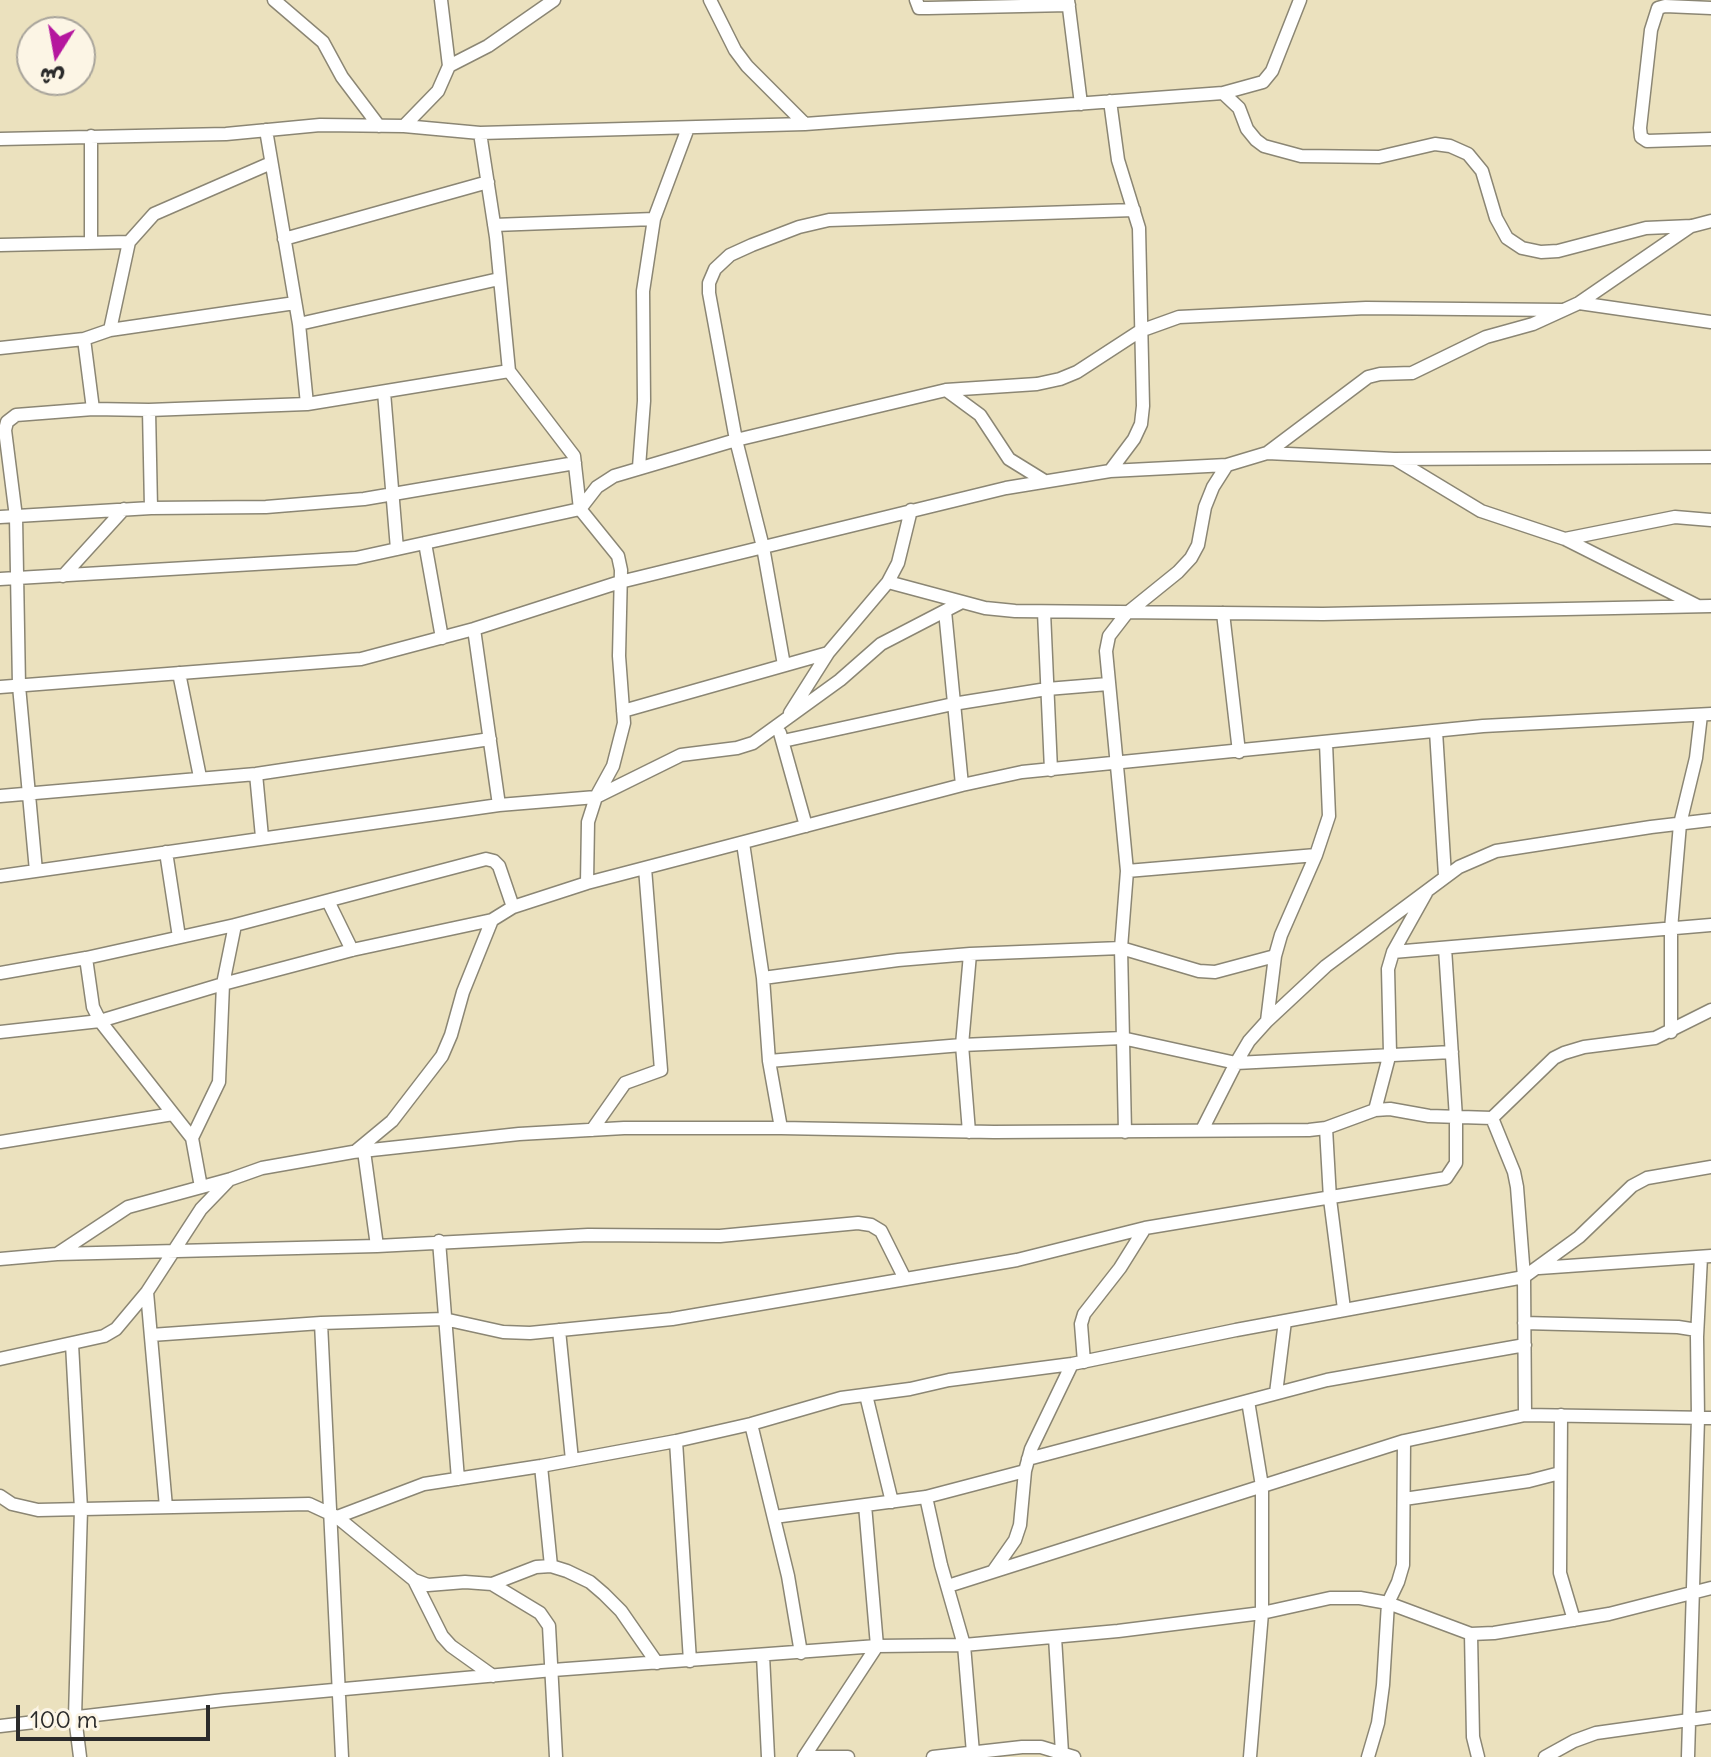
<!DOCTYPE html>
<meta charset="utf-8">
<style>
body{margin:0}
#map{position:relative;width:1711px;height:1757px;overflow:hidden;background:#ebe1be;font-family:Delius,"Playpen Sans Arabic",sans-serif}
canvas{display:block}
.north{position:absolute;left:16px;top:16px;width:80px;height:80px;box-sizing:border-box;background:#fcf5e5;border:2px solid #a8a49b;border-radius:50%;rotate:191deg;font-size:22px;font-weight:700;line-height:32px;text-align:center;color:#2b2b2b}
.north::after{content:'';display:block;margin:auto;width:28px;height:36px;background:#b5179e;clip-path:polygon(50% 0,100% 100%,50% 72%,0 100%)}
.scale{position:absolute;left:16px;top:1705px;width:194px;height:36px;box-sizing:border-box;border:4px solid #2b2b2b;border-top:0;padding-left:10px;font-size:24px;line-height:28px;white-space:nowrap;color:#2b2b2b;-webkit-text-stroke:6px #fcf5e5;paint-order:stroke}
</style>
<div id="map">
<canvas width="1711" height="1757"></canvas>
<div class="north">ش</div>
<div class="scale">100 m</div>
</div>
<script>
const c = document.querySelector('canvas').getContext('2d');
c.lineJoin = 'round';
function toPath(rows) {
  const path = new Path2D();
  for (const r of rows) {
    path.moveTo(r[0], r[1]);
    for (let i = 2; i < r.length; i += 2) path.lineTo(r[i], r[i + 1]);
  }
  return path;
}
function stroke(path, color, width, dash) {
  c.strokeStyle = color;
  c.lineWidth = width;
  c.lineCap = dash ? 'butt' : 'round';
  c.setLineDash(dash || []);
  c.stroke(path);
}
const minor = toPath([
 [274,0,323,42,342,77,379,126],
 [710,0,735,50,747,66,805,124],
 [916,0,919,8,928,8,1069,5],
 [1068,0,1081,104],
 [1711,8,1665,6,1658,8,1651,30,1640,128,1641,137,1647,141,1711,139],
 [449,66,488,46,554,0],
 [1223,93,1239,108,1247,129,1256,140,1264,146,1301,156,1379,157,1435,144,1450,146,1468,154,1482,171,1496,218,1507,238,1522,248,1541,252,1558,251,1646,228,1692,226,1711,221],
 [1110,101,1118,160,1139,228,1143,406,1141,424,1134,439,1110,471],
 [404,126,438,91,449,66,441,0],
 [266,130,299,324,307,404],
 [480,133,496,237,509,371,574,456,580,509,618,556,621,570,619,656,624,723,613,766,596,797,588,822,587,883],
 [91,136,91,241],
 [0,139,226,134,320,125,404,126,480,133,805,124,1223,93,1263,82,1272,71,1300,0],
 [494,225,654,219],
 [284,239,488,182],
 [0,245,129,242],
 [1579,303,1711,322],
 [299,324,499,279],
 [110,330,129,242,154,214,271,163],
 [84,339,93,409],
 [0,348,84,339,110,330,295,303],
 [946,390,980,415,1009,459,1043,480],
 [384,392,397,549],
 [149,410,151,508],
 [1267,453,1368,377,1380,374,1412,373,1486,337,1533,324,1579,303,1691,226],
 [1395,459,1481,511,1565,539,1698,606],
 [639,467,644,401,643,291,654,219,688,128],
 [0,517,151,508,266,507,364,499,575,463],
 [1565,539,1675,517,1711,520],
 [425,543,442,638],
 [63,576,124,509],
 [0,579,356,558,580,509,597,487,614,476,736,440,946,390,1037,384,1060,379,1077,372,1140,331,1179,317,1366,308,1562,310],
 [888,582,985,608,1015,611,1323,614,1711,606],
 [945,611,962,785],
 [1044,612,1051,770],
 [1223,613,1239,752],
 [474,629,499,805],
 [784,665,763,547,736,440,709,293,709,283,715,269,730,255,752,245,799,227,829,220,1134,210],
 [179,673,200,777],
 [0,687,361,659,474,629,620,582,1006,488,1110,471,1227,465,1267,453,1394,459,1711,457],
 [623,711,828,653],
 [790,713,828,653,888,582,898,563,911,510],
 [1436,731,1445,876],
 [780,733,806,826],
 [783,741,953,704,1047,689,1108,684],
 [256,774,262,837],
 [0,796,256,774,490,739],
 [743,843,763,978,769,1061,781,1128],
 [166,852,179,937],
 [36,871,19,686,16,517,5,430,7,422,16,415,93,409,149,410,307,404,509,371],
 [1127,871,1316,855],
 [0,876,499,805,596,797,681,755,737,748,753,743,840,680,881,644,962,602],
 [328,901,352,950],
 [1393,952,1711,925],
 [86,958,93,1007,100,1021,192,1138,201,1187],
 [0,973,86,958,235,925,486,859,494,861,499,866,513,907],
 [763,978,898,960,970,954,1121,948,1199,971,1215,972,1275,956],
 [1267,1021,1275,956,1281,935,1316,855,1329,816,1326,743],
 [0,1032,100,1021,223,984,352,950,492,920,513,907,587,883,962,785,1022,772,1483,726,1711,714],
 [1671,1032,1671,929,1680,824,1696,758,1701,715],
 [769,1061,962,1045,1122,1038,1236,1063,1452,1052],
 [1375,1110,1390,1053,1388,969,1393,952,1426,893],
 [1492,1118,1514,1172,1517,1187,1524,1277,1525,1415],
 [1326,1128,1330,1199,1344,1309],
 [592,1130,625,1083,661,1070,645,868],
 [1202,1130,1236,1063,1249,1041,1267,1021,1326,966,1459,867,1496,851,1651,827,1711,820],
 [969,1132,962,1045,970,954],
 [1125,1132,1121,948,1127,871,1106,651,1109,636,1126,614,1178,572,1191,558,1198,545,1205,507,1213,487,1227,465],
 [192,1138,219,1082,223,984,235,925],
 [0,1142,173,1114],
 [357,1150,392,1121,442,1056,451,1035,463,992,492,920],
 [364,1151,377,1246],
 [439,1241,458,1479],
 [57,1254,128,1207,231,1179,262,1168,353,1152,519,1134,624,1128,781,1128,994,1132,1309,1130,1326,1128,1375,1110,1390,1109,1429,1116,1492,1118,1554,1058,1564,1053,1584,1047,1655,1038,1711,1010],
 [0,1259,57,1254,377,1246,588,1235,720,1236,858,1223,871,1225,881,1231,905,1279],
 [1539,1268,1711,1256],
 [147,1292,166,1507],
 [321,1323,342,1757],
 [1524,1323,1678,1327,1697,1330],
 [559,1330,572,1460],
 [151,1335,321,1323,444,1319,503,1332,530,1333,672,1319,1017,1260,1145,1228,1446,1178,1456,1163,1456,1118,1445,948],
 [72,1344,81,1509,75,1717,80,1757],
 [0,1359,104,1336,116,1329,147,1292,201,1209,228,1181],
 [1084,1362,1081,1324,1084,1314,1120,1268,1145,1228],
 [1276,1393,1285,1321],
 [866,1395,892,1502],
 [1248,1401,1262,1486,1262,1613,1250,1757],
 [1561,1415,1560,1573,1574,1620],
 [751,1424,788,1576,801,1653],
 [676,1441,690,1661],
 [1028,1459,1327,1380,1525,1345],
 [541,1466,551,1566],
 [0,1496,12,1504,38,1510,309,1504,337,1517,414,1580,428,1585,465,1582,492,1584,540,1613,549,1626,556,1757],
 [926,1497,941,1565,964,1645,973,1753],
 [1404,1499,1529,1481,1560,1473],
 [337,1517,424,1484,541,1466,676,1441,751,1424,841,1398,910,1389,949,1380,1072,1364,1236,1330,1524,1277,1579,1237,1632,1186,1647,1178,1711,1167],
 [774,1517,926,1497,1025,1471],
 [994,1570,1015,1540,1020,1525,1025,1471,1031,1449,1072,1364],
 [414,1580,442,1636,451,1646,493,1676],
 [492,1584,536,1567,551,1566,567,1571,590,1582,604,1594,621,1611,657,1663],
 [948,1586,1404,1441,1525,1415,1711,1418],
 [1471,1634,1473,1737,1478,1757],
 [1055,1637,1062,1753],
 [763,1655,768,1757],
 [0,1726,224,1700,553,1670,877,1646,964,1645,1118,1631,1262,1613,1330,1598,1360,1598,1388,1603,1471,1634,1494,1633,1609,1614,1711,1588],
 [804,1757,877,1646,865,1505],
 [805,1757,848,1757],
 [933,1757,1022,1747,1041,1747,1074,1757],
 [1368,1757,1378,1723,1383,1685,1388,1603,1398,1582,1403,1565,1404,1441],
 [1545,1757,1574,1741,1596,1733,1711,1717],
 [1688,1757,1698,1418,1697,1337,1701,1257]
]);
stroke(minor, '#8b8674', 15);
stroke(minor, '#fff', 12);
</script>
